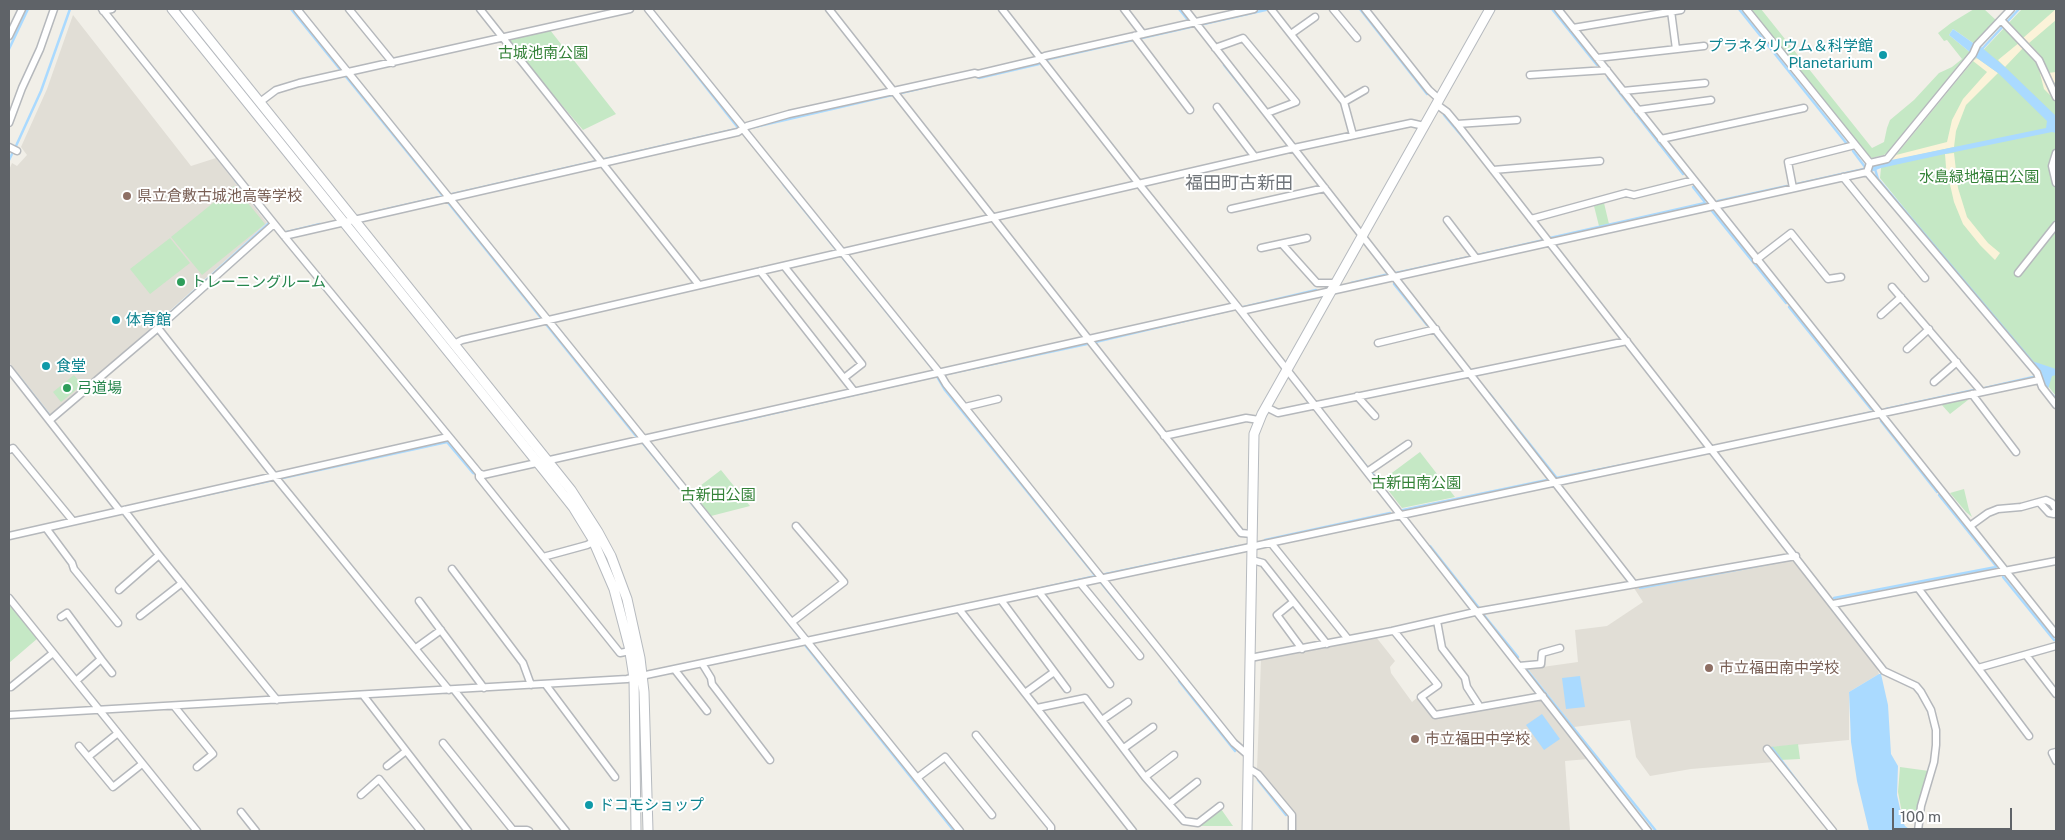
<!DOCTYPE html>
<meta charset="utf-8">
<style>
body{margin:0}
#map{position:relative;width:2065px;height:840px;overflow:hidden;background:#f1efe8;font-family:"Public Sans",sans-serif}
canvas{display:block}
.frame{position:absolute;inset:0;border:10px solid #5f6368;pointer-events:none}
.scale{position:absolute;left:1892px;top:808px;width:120px;height:22px;box-sizing:border-box;border:2px solid #5f6368;border-top:0;padding-left:6px;font-size:15px;line-height:18px;white-space:nowrap;color:#5f6368;-webkit-text-stroke:4px #fff;paint-order:stroke}
</style>
<div id="map">
<canvas width="2065" height="840"></canvas>
<div class="frame"></div>
<div class="scale">100 m</div>
</div>
<script>
const c = document.querySelector('canvas').getContext('2d');
c.lineJoin = 'round';
function paint(path, color) {
  c.fillStyle = color;
  c.fill(path, 'evenodd');
}
function toPath(rows) {
  const path = new Path2D();
  for (const r of rows) {
    path.moveTo(r[0], r[1]);
    for (let i = 2; i < r.length; i += 2) path.lineTo(r[i], r[i + 1]);
  }
  return path;
}
function stroke(path, color, width, dash) {
  c.strokeStyle = color;
  c.lineWidth = width;
  c.lineCap = dash ? 'butt' : 'round';
  c.setLineDash(dash || []);
  c.stroke(path);
}
function drawText(font, color, halo, rows, align = 'center') {
  c.font = font + ' "Public Sans","Noto Sans JP",sans-serif';
  c.lineWidth = 4;
  c.setLineDash([]);
  c.textBaseline = 'middle';
  c.strokeStyle = halo;
  c.fillStyle = color;
  for (const [text, x, y, turn = 0] of rows) {
    c.save();
    c.translate(x, y);
    c.rotate((+turn || 0) * Math.PI / 180);
    c.textAlign = isNaN(turn) ? turn : align;
    if (halo) c.strokeText(text, 0, 0);
    c.fillText(text, 0, 0);
    c.restore();
  }
}
const education = toPath([
 [73,15,191,166,216,158,267,223,113,362,51,415,9,362,9,170,12,163,17,166,27,155,21,147,47,89],
 [1794,560,1876,666,1879,674,1849,692,1849,740,1763,748,1774,762,1691,769,1650,776,1636,757,1630,720,1574,727,1528,669,1578,662,1575,630,1607,626,1643,602,1634,588],
 [1376,637,1395,661,1390,667,1391,673,1412,702,1418,697,1435,718,1540,699,1588,759,1565,761,1570,831,1296,831,1295,815,1257,770,1261,660]
]);
const green = toPath([
 [1751,9,1761,9,1872,148,1884,142,1887,128,1890,120,1914,100,1939,73,1952,67,1962,59,1947,40,1944,41,1938,33,1951,23,1974,9,1984,9,1997,21,1976,45,1953,29,1949,35,1971,53,1889,151,1884,155,1872,158,1866,155],
 [2022,9,2056,9,2056,396,1880,178,1881,168,1885,162,1896,155,1973,61],
 [550,30,616,114,583,130,509,43,511,39],
 [234,186,265,224,202,275,171,237],
 [1604,203,1609,224,1599,226,1594,206],
 [170,238,190,263,150,294,130,269],
 [74,375,82,385,61,402,53,392],
 [1965,398,1968,400,1950,414,1941,404],
 [1420,452,1455,497,1402,508,1381,481],
 [721,470,750,506,711,516,692,492],
 [1964,489,1969,510,1972,517,1966,512,1950,493],
 [11,606,38,638,9,663,9,608],
 [1798,744,1800,759,1780,760,1770,747],
 [1900,767,1929,771,1917,815,1902,813,1898,792],
 [1221,809,1233,826,1200,826]
]);
const sand = toPath([
 [2056,9,2056,20,2029,43,2040,55,2048,73,2056,72,2056,81,2053,84,2056,88,2056,101,2044,89,2037,62,2032,54,2024,47,2005,67,1998,60,2020,42,2006,26,2009,23,2023,38],
 [1977,58,1998,73,1966,105,1956,131,1954,147,1885,162,1896,155,1947,142,1952,120,1963,99,1987,72,1973,61],
 [1954,153,1958,188,1967,217,1988,243,2000,253,1995,260,1980,245,1963,224,1954,202,1946,167,1945,154]
]);
const water = toPath([
 [1953,29,1976,45,1971,53,1949,35],
 [1980,46,2005,67,2056,116,2056,133,2052,132,1945,154,1881,168,1871,172,1872,164,2046,128,2047,121,1998,73,1974,56],
 [2035,362,2056,369,2056,375,2052,376,2048,389,2032,365],
 [1879,674,1881,674,1888,705,1891,754,1898,766,1897,795,1903,822,1905,826,1912,831,1869,831,1857,781,1851,742,1849,692],
 [1580,676,1585,707,1566,709,1562,678],
 [1542,714,1560,739,1544,750,1526,725]
]);
const stream = toPath([
 [291,9,443,196],
 [1179,9,1188,20],
 [1360,9,1427,94],
 [1552,9,1597,65],
 [1739,9,1847,144],
 [656,24,739,129],
 [9,49,28,9],
 [1982,49,2019,9],
 [1224,65,1248,95],
 [975,76,979,78,1039,64,1049,59,1270,9],
 [1608,78,1683,174],
 [1444,115,1472,148],
 [746,129,931,86],
 [16,146,41,91,70,9],
 [9,160,12,154],
 [1875,169,1878,179,2036,366],
 [235,180,269,222],
 [783,184,932,368,945,390,1132,621],
 [1797,184,1864,169,1865,167,1853,151],
 [1693,187,1704,201],
 [446,200,636,436],
 [1718,201,1787,186],
 [1712,211,1786,303],
 [370,213,741,128],
 [283,233,320,224],
 [1550,238,1705,203],
 [1478,255,1544,240],
 [1396,273,1469,257],
 [1351,283,1389,274,1388,272],
 [1394,284,1427,325],
 [1789,307,1871,409],
 [158,324,269,223],
 [1433,332,1454,358],
 [16,373,50,416,52,415],
 [942,375,1087,344,1316,290],
 [1985,388,2033,377],
 [2050,392,2056,399],
 [1489,393,1556,477],
 [1886,409,1974,390],
 [1881,421,1937,492],
 [735,422,937,376],
 [1795,429,1873,412],
 [641,441,802,640],
 [1350,445,1367,467],
 [1372,473,1388,494],
 [1556,478,1643,461],
 [1939,495,1996,566],
 [1403,510,1547,480],
 [132,511,447,442,473,473,477,474],
 [1265,540,1390,513],
 [1430,546,1479,608],
 [1101,575,1239,546],
 [2003,577,2054,640],
 [1640,588,1789,560],
 [1033,590,1096,576],
 [1834,598,1996,567],
 [1483,614,1518,657],
 [805,645,954,831],
 [1527,670,1656,831],
 [1179,681,1235,751],
 [1772,748,1806,793],
 [1258,780,1286,815]
]);
const street = toPath([
 [102,9,284,236,479,473,479,477,620,653,630,651],
 [297,9,960,831],
 [349,9,393,63],
 [480,9,699,285],
 [648,9,744,128],
 [829,9,1241,533,1252,534],
 [1002,9,1139,184,1241,311,1648,831],
 [1124,9,1143,34],
 [1185,9,1634,584],
 [1271,9,1344,102,1353,135],
 [1333,9,1357,38],
 [1365,9,1429,90,1439,99],
 [1558,9,2056,634],
 [1746,9,1870,163,1867,172,2037,373,2042,387,2056,405],
 [103,11,112,9],
 [1671,11,1676,49],
 [2001,20,2039,60,2056,97],
 [1573,28,1681,10],
 [1291,34,1315,17],
 [9,36,22,9],
 [1134,36,1190,110],
 [1215,48,1243,38,1296,102,1267,113],
 [1597,58,1704,46],
 [1530,75,1607,70],
 [1623,91,1705,83],
 [260,102,276,90,299,83,630,9],
 [1344,102,1365,90],
 [1436,104,1447,112,1457,124,1884,671,1916,686,1921,692,1931,710,1936,730,1936,745,1934,762,1921,806,1918,831],
 [1217,107,1255,157],
 [1638,110,1711,100],
 [9,123,22,88,40,49,54,9],
 [1457,124,1517,120],
 [743,129,939,372,946,384,1234,743,1248,755],
 [1661,139,1804,108],
 [9,147,17,151],
 [2056,153,2052,166,2056,183],
 [1870,163,1887,159,1973,54,1977,45,2011,9],
 [1493,170,1600,161],
 [1843,177,1925,278],
 [1793,188,1788,162,1855,145],
 [1231,209,1325,188],
 [1531,219,1626,193,1634,195,1694,180],
 [1447,220,1476,258],
 [284,236,738,132,747,126,789,114,975,73,978,74,1037,60,1045,56,1254,9],
 [1282,244,1317,283,1336,283],
 [1261,248,1307,238],
 [1756,260,1791,233,1828,279,1841,277],
 [784,266,862,364,844,378],
 [760,271,854,391],
 [2018,273,2056,225],
 [1892,287,1982,392],
 [1241,311,1867,172],
 [1881,315,1901,297],
 [158,328,276,478,449,690],
 [1378,343,1436,329],
 [454,344,462,340,1294,148,1411,123,1424,126],
 [1907,349,1929,329],
 [9,369,120,511],
 [1934,382,1957,362],
 [1972,394,2016,452],
 [1357,396,1375,416],
 [965,407,998,399],
 [1266,407,1278,413,1627,341],
 [50,420,158,328,274,224],
 [1164,436,1246,418,1259,420],
 [9,450,13,448,73,521],
 [1367,472,1408,444],
 [479,473,483,475,1236,306],
 [124,510,159,555,277,700],
 [1970,526,1988,513,1998,509,2021,507,2046,500,2052,503,2056,509,2054,514,2049,513,2039,502],
 [46,528,72,563,74,569,118,623],
 [9,536,448,437],
 [1271,543,1348,639],
 [543,557,587,545,593,542],
 [1252,560,1263,563,1327,644],
 [452,569,523,663,531,685],
 [1081,584,1140,656],
 [1918,588,2029,736],
 [119,590,159,555],
 [1039,592,1110,684],
 [9,598,197,831],
 [1001,600,1067,689],
 [419,601,484,688],
 [1293,602,1277,615,1302,649],
 [1833,604,2056,561],
 [959,609,1133,831],
 [140,616,182,583],
 [61,617,67,613,101,659,76,681],
 [1437,621,1442,648,1465,678,1467,687,1480,707],
 [792,622,844,582,796,526],
 [1394,631,1438,685,1421,697,1435,715,1543,696],
 [416,648,441,630],
 [2026,655,2056,694],
 [1250,658,1392,631,1475,612,1796,556],
 [101,659,112,673],
 [703,665,711,678,712,684,770,760],
 [1519,666,1541,664,1542,653,1560,648],
 [1978,668,2056,646],
 [675,670,707,711],
 [546,685,615,777],
 [11,687,53,653],
 [455,691,566,831],
 [1025,693,1054,672],
 [363,695,468,831],
 [174,706,213,754,197,767],
 [1037,708,1085,698,1145,777,1184,821,1198,823,1220,806],
 [9,715,627,679,2039,380],
 [1102,720,1128,702],
 [976,735,1051,827,1051,831],
 [443,743,513,830,527,830,529,831],
 [79,746,113,787,142,764],
 [1124,748,1153,727],
 [1767,749,1833,831],
 [2056,752,2052,753,2056,761],
 [88,757,118,733],
 [387,766,406,751],
 [1248,768,1258,774,1292,815,1292,831],
 [1145,777,1174,755],
 [917,778,945,757,992,815],
 [361,795,379,779,421,831],
 [1169,804,1197,782],
 [241,812,256,831]
]);
const secondary = toPath([
 [172,9,546,473,573,507,592,538,614,589,629,646,634,678,636,831],
 [185,9,547,460,571,490,598,532,611,556,627,599,640,658,644,692,648,831],
 [1247,831,1254,434,1262,414,1490,9]
]);
const markers = [
 [1883,55,5,"#0f9aa8"],
 [127,196,5,"#8d6e63"],
 [181,282,5,"#2e9e5b"],
 [116,320,5,"#0f9aa8"],
 [46,366,5,"#0f9aa8"],
 [67,388,5,"#2e9e5b"],
 [1709,668,5,"#8d6e63"],
 [1415,739,5,"#8d6e63"],
 [589,805,5,"#0f9aa8"]
];
const cultureNames = [
 ["プラネタリウム＆科学館",1873,46,"right"],
 ["Planetarium",1873,63,"right"],
 ["体育館",126,320],
 ["食堂",56,366],
 ["ドコモショップ",599,805]
];
const parkNames = [
 ["古城池南公園",543,53],
 ["水島緑地福田公園",1979,177],
 ["古新田南公園",1416,483],
 ["古新田公園",718,495]
];
const educationNames = [
 ["県立倉敷古城池高等学校",137,196],
 ["市立福田南中学校",1719,668],
 ["市立福田中学校",1425,739]
];
const leisureNames = [
 ["トレーニングルーム",191,282],
 ["弓道場",77,388]
];
const quarterNames = [
 ["福田町古新田",1239,183]
];
paint(education, '#e1ded6');
paint(green, '#c5e8c5');
paint(sand, '#fbf3d9');
paint(water, '#aadaff');
stroke(stream, '#aadaff', 2.5);
stroke(street, '#b5b8bc', 9);
stroke(secondary, '#b6babf', 11);
stroke(street, '#fff', 6);
stroke(secondary, '#fff', 9);
for (const [x, y, r, color] of markers) {
  const dot = new Path2D();
  dot.arc(x, y, r, 0, 2 * Math.PI);
  c.fillStyle = color;
  c.fill(dot);
  stroke(dot, '#fff', 2);
}
drawText('15px', '#0d838f', '#fff', cultureNames, 'left');
drawText('15px', '#348238', '#fff', parkNames);
drawText('15px', '#785e54', '#fff', educationNames, 'left');
drawText('15px', '#27864d', '#fff', leisureNames, 'left');
drawText('18px', '#70757a', '#fff', quarterNames);
</script>
